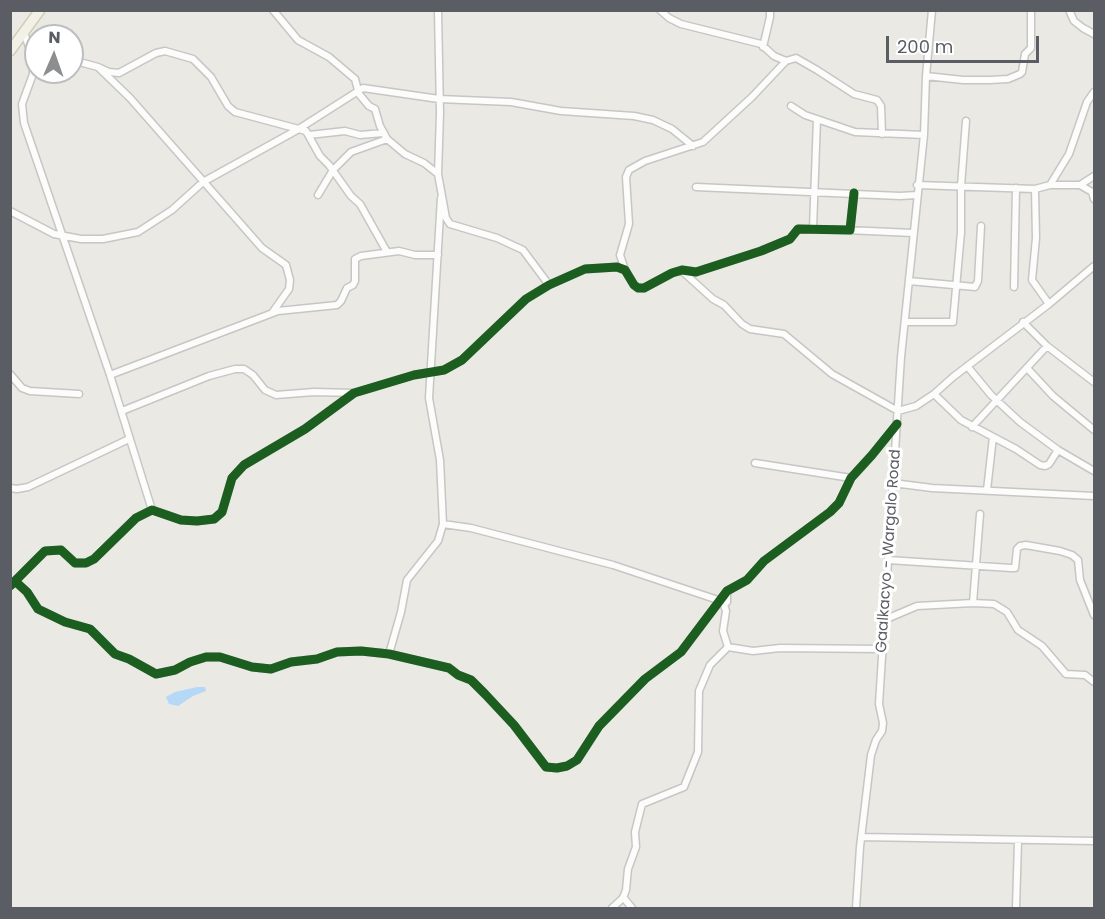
<!DOCTYPE html>
<style>
body{margin:0}
#map{position:relative;width:1105px;height:919px;overflow:hidden;background:#eae9e4;font-family:Poppins,sans-serif}
canvas{display:block}
.frame{position:absolute;inset:0;border:12px solid #5a5d63;pointer-events:none}
.north{position:absolute;left:24px;top:24px;width:60px;height:60px;box-sizing:border-box;background:#fff;border:2px solid #bdbec1;border-radius:50%;rotate:2deg;font-size:16px;font-weight:700;line-height:24px;text-align:center;color:#5a5d63}
.north::after{content:'';display:block;margin:auto;width:21px;height:27px;background:#8c8e90;clip-path:polygon(50% 0,100% 100%,50% 72%,0 100%)}
.scale{position:absolute;left:886px;top:36px;width:153px;height:27px;box-sizing:border-box;border:3px solid #5a5d63;border-top:0;padding-left:8px;font-size:18px;line-height:21px;white-space:nowrap;color:#5a5d63;-webkit-text-stroke:4px #fff;paint-order:stroke}
</style>
<div id="map">
<canvas width="1105" height="919"></canvas>
<div class="frame"></div>
<div class="north">N</div>
<div class="scale">200 m</div>
</div>
<script>
const c = document.querySelector('canvas').getContext('2d');
c.lineJoin = 'round';
function paint(path, color) {
  c.fillStyle = color;
  c.fill(path, 'evenodd');
}
function toPath(rows) {
  const path = new Path2D();
  for (const r of rows) {
    path.moveTo(r[0], r[1]);
    for (let i = 2; i < r.length; i += 2) path.lineTo(r[i], r[i + 1]);
  }
  return path;
}
function stroke(path, color, width, dash) {
  c.strokeStyle = color;
  c.lineWidth = width;
  c.lineCap = dash ? 'butt' : 'round';
  c.setLineDash(dash || []);
  c.stroke(path);
}
function drawText(font, color, halo, rows, align = 'center') {
  c.font = font + ' Poppins,sans-serif';
  c.lineWidth = 6;
  c.setLineDash([]);
  c.textBaseline = 'middle';
  c.strokeStyle = halo;
  c.fillStyle = color;
  for (const [text, x, y, turn = 0] of rows) {
    c.save();
    c.translate(x, y);
    c.rotate((+turn || 0) * Math.PI / 180);
    c.textAlign = isNaN(turn) ? turn : align;
    if (halo) c.strokeText(text, 0, 0);
    c.fillText(text, 0, 0);
    c.restore();
  }
}
const water = toPath([
 [197,687,205,687,206,691,193,696,178,706,169,704,166,697,175,692]
]);
const minor = toPath([
 [273,10,298,40,329,57,355,79,359,94,369,106,375,109,380,126,387,139,405,154,424,163,438,174,446,218,450,224,497,238,523,250,549,285],
 [438,10,440,113,438,174],
 [660,10,669,18,681,24,761,44,774,56,786,61,796,58,817,70,854,94,877,100,881,106,882,134],
 [1069,10,1074,21,1083,28,1094,34],
 [24,33,32,55,33,63,33,74,22,104,24,123,110,375,152,510],
 [763,47,770,17,770,10],
 [72,60,98,67,130,98,262,248,286,265,290,280,289,289,272,313],
 [98,67,109,72,119,73,156,53,165,51,193,59,211,77,228,106,235,112,306,131,320,156,329,165,351,196,360,204,387,252],
 [926,76,963,80,990,80,1008,79,1020,74,1022,72,1025,54,1031,48,1031,10],
 [791,106,805,115,855,132,924,135],
 [309,135,345,131,360,135,383,133],
 [917,185,1035,189,1050,185,1069,154,1087,102,1094,92],
 [1050,185,1080,185,1092,192,1094,199],
 [1080,185,1094,176],
 [696,187,900,196,917,195],
 [1035,189,1036,238,1032,280,1049,304],
 [318,195,333,170,351,152,387,139],
 [10,211,54,234,81,239,103,239,138,232,172,210,203,182,297,130,363,88,439,99,511,102,561,111,634,116,653,120,672,129,693,146],
 [813,229,817,119],
 [847,230,913,233],
 [625,270,620,255,629,224,626,177,629,170,645,161,703,142,752,97,786,61],
 [682,271,713,299,724,305,742,324,750,329,784,334,832,374,898,411,916,406,934,394,953,377,1049,304,1094,266],
 [909,281,975,287,978,281,981,226],
 [1014,287,1016,188],
 [905,322,953,322,961,232,961,186,966,121],
 [1023,322,1047,346,1094,382],
 [967,366,991,395,1020,422,1058,450,1094,471],
 [1027,368,1053,396,1094,430],
 [10,374,22,388,30,391,79,394],
 [110,375,278,311,337,305,341,301,347,288,353,285,355,281,355,259,361,256,399,251,415,255,438,255],
 [934,394,961,420,1016,449,1040,465,1045,466,1049,464,1058,450],
 [122,411,209,376,235,369,244,369,253,375,265,390,276,395,314,392,354,393],
 [972,427,1047,346],
 [755,463,851,478],
 [893,483,932,488,1094,496],
 [10,488,17,489,28,487,129,439],
 [987,490,993,437],
 [443,524,471,528,613,565,721,601],
 [888,560,1011,568,1015,568,1017,549,1020,546,1026,545,1060,551,1072,555,1078,560,1080,580,1094,615],
 [10,582,16,582,27,592,38,609,65,622,90,629,115,654,129,659,156,674,175,670,190,662,206,657,220,657,252,667,271,669,291,662,317,659,337,652,361,651,389,654,449,668,458,675,471,680,485,694,514,725,546,767,557,768,567,766,577,760,599,726,645,679,681,652,727,591,747,580,764,561,830,512,839,503,851,478,872,455,897,424],
 [10,586,45,551,61,550,75,563,86,563,94,559,136,518,152,510,181,520,197,521,214,519,222,512,232,478,244,465,305,429,354,393,414,375,444,370,462,360,526,299,549,285,585,269,617,267,625,270,634,285,638,288,644,288,672,273,682,270,696,272,761,251,790,239,798,229,850,230,854,193],
 [973,603,980,514],
 [884,620,917,606,973,603,994,604,1007,612,1018,630,1042,646,1066,674,1085,675,1094,682],
 [728,647,753,651,780,648,883,649],
 [389,654,401,612,407,580,438,541,443,524,440,460,429,398,441,198],
 [861,837,1094,841],
 [623,897,632,908],
 [612,908,623,898,626,890,628,869,636,847,635,832,642,804,684,787,698,752,699,691,710,665,728,647,723,631,726,611,724,605,727,602,727,593],
 [856,908,860,847,871,755,876,740,882,731,883,723,879,704,901,357,924,135,926,76,932,10],
 [1016,908,1018,841]
]);
const primary = toPath([
 [10,51,40,10]
]);
const cycleway = toPath([
 [10,582,16,582,27,592,38,609,65,622,90,629,115,654,129,659,156,674,175,670,190,662,206,657,220,657,252,667,271,669,291,662,317,659,337,652,361,651,389,654,449,668,458,675,471,680,485,694,514,725,546,767,557,768,567,766,577,760,599,726,645,679,681,652,727,591,747,580,764,561,830,512,839,503,851,478,872,455,897,424],
 [10,586,45,551,61,550,75,563,86,563,94,559,136,518,152,510,181,520,197,521,214,519,222,512,232,478,244,465,305,429,354,393,414,375,444,370,462,360,526,299,549,285,585,269,617,267,625,270,634,285,638,288,644,288,672,273,682,270,696,272,761,251,790,239,798,229,850,230,854,193]
]);
const streetNames = [
 ["Gaalkacyo - Wargalo Road",889,551,-86]
];
paint(water, '#b6d8f7');
stroke(minor, '#c6c6c5', 9);
stroke(primary, '#d3cbb1', 12);
stroke(minor, '#fcfcfb', 6);
stroke(primary, '#f2f1e7', 9);
stroke(cycleway, '#1b5e20', 9);
drawText('15px', '#5a5d63', '#fff', streetNames);
</script>
